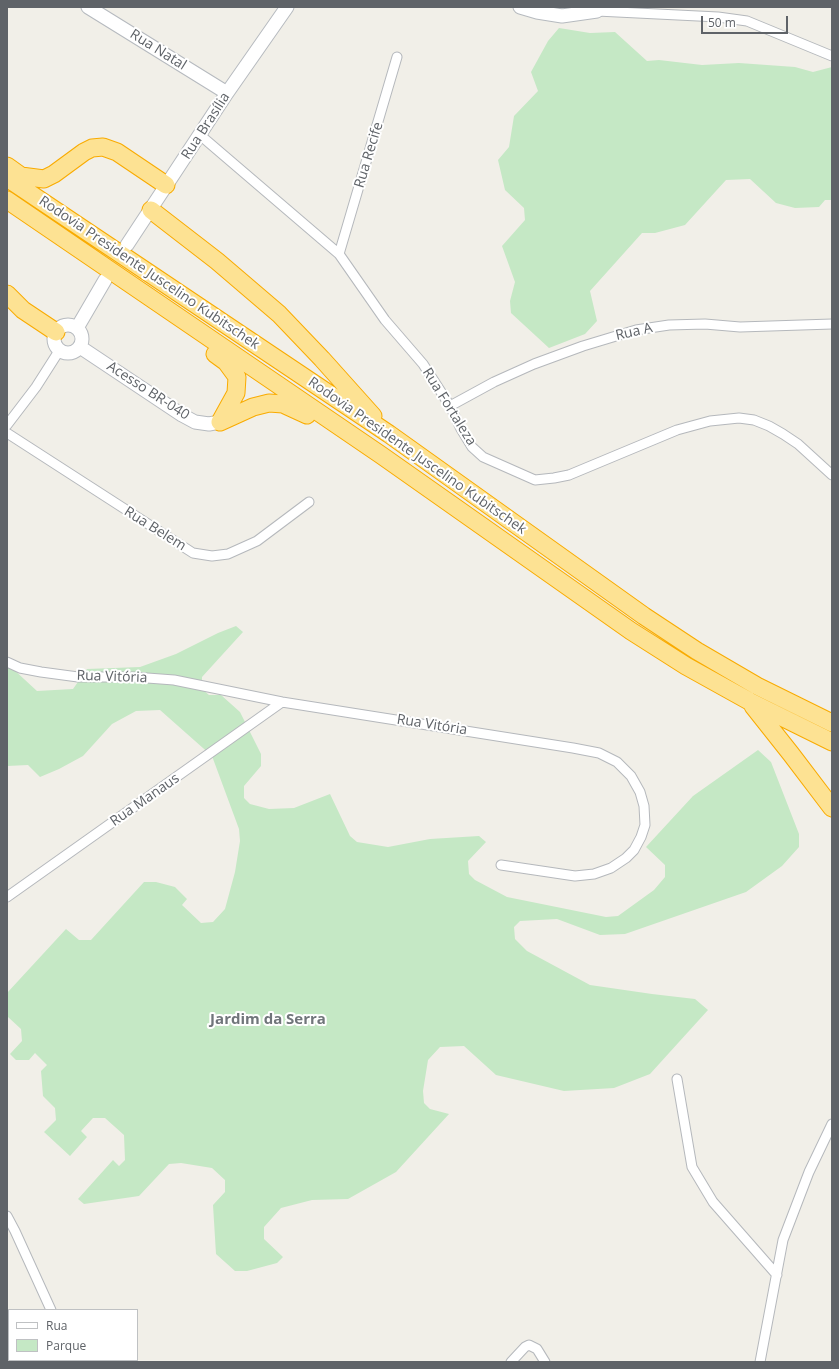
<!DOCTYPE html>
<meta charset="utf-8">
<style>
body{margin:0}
#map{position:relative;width:839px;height:1369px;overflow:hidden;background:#f1efe8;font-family:"Open Sans",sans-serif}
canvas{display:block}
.frame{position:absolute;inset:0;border:8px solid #5f6368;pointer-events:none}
.legend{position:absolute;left:8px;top:1309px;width:130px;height:52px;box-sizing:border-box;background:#fff;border:1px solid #bfc1c3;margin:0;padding:5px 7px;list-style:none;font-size:12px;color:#5f6368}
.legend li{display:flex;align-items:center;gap:8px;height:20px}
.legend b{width:20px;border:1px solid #bfc1c3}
.scale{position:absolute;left:701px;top:16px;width:87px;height:18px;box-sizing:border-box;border:2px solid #5f6368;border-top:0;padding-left:5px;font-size:12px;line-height:14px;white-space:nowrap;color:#5f6368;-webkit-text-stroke:3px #fff;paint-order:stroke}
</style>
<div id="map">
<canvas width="839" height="1369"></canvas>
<div class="frame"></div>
<ul class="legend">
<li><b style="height:5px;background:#fff"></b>Rua</li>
<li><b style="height:11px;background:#c5e8c5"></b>Parque</li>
</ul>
<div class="scale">50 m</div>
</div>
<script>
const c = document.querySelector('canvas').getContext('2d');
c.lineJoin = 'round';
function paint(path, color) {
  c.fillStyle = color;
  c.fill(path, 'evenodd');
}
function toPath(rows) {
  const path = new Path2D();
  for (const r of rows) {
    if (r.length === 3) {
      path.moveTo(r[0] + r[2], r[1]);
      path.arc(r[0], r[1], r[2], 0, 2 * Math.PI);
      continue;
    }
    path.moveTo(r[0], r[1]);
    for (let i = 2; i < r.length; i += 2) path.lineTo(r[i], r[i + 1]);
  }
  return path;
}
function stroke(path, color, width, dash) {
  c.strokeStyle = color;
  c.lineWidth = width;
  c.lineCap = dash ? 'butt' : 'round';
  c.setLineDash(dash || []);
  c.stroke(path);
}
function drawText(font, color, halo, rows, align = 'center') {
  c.font = font + ' "Open Sans",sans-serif';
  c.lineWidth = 4;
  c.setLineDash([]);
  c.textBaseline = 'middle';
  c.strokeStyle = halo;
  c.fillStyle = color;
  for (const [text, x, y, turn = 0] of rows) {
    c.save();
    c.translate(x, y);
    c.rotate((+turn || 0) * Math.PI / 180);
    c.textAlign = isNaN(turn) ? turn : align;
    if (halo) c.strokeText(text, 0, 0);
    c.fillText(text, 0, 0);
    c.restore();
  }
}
const green = toPath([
 [559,28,590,33,615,32,647,61,659,60,702,65,739,63,795,67,813,72,832,67,832,200,825,200,819,207,795,208,776,203,750,179,726,180,685,225,655,233,642,233,590,291,597,321,585,334,549,348,511,313,510,301,515,282,502,246,525,220,524,208,505,190,498,160,509,147,514,116,538,91,531,72,548,41],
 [236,626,243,632,202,677,202,689,209,695,221,695,240,712,261,754,261,766,244,786,244,798,250,804,269,809,294,808,330,794,350,836,357,842,388,847,430,839,479,836,486,842,468,861,469,874,475,880,507,897,606,917,618,916,654,890,665,877,665,865,646,847,693,796,758,750,771,762,799,834,799,847,782,866,746,892,625,934,600,935,557,919,520,921,514,927,515,939,527,951,590,985,652,994,695,999,708,1010,650,1074,614,1088,564,1091,496,1075,464,1046,440,1047,428,1060,423,1091,424,1103,430,1109,449,1114,396,1172,348,1199,312,1200,281,1208,264,1227,264,1239,283,1257,277,1263,247,1271,235,1271,216,1254,213,1205,225,1192,225,1180,212,1168,181,1163,169,1164,139,1196,84,1204,78,1199,113,1160,119,1166,125,1160,124,1135,105,1118,93,1118,81,1131,87,1137,70,1156,44,1132,56,1120,55,1108,43,1096,41,1071,47,1065,35,1053,29,1060,16,1060,10,1054,22,1041,21,1029,8,1017,7,993,66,929,79,940,91,940,144,882,156,882,175,887,187,899,182,905,201,923,213,922,225,909,235,872,240,841,239,829,212,756,160,710,136,711,112,724,83,756,59,769,40,777,28,765,7,766,7,666,11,667,37,691,73,689,87,669,140,667,176,654,218,633]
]);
const street = toPath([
 [597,11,718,17,747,21,832,56],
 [200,135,339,254,385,320,423,364,450,406,461,429,472,447,483,457,535,480,554,478,569,475,677,430,710,421,739,418,754,420,769,426,783,434,798,444,832,475],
 [339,254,397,57],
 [450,406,494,382,534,364,583,346,636,330,669,325,705,324,740,327,832,324],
 [7,425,36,387,59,351],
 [7,433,193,553,212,556,228,554,257,541,309,502],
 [7,662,20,668,41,672,78,677,134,677,174,680,282,702,573,748,599,753,617,762,631,776,640,792,644,806,645,825,641,837,634,850,626,858,611,868,594,874,575,876,501,865],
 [7,897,282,702],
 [677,1079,692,1167,713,1202,777,1275],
 [7,1216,15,1231,51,1310],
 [126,1360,129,1362],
 [511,1362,525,1347,529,1345,537,1349,545,1362],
 [760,1362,783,1240,809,1172,832,1124]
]);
const secondary = toPath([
 [88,7,227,93],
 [520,7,537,12,562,16,597,11,602,7],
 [127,245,227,93,287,7],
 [68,339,14],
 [77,328,105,280],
 [80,347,182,415,195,422,209,424,220,422]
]);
const highway = toPath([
 [7,166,21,176,44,179,54,174,84,152,92,148,103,147,117,152,166,185],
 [7,178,389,434,644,616,697,651,757,686,832,723],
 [7,200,381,455,631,631,686,666,749,701,832,742],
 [151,210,217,261,279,314,322,359,373,416],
 [7,294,23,310,56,332],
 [215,354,226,362,237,377,236,393,220,422],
 [220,422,253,407,269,403,283,404,307,415],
 [753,706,791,754,832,808]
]);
const streetNames = [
 ["Rua Natal",158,50,32],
 ["Rua Brasília",206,126,-57],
 ["Rua Recife",369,155,-73],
 ["Rodovia Presidente Juscelino Kubitschek",149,273,34],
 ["Rua A",634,332,-13],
 ["Acesso BR-040",148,391,33],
 ["Rua Fortaleza",449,407,58],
 ["Rodovia Presidente Juscelino Kubitschek",417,456,35],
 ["Rua Belem",155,529,32],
 ["Rua Vitória",112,677,2],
 ["Rua Vitória",432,725,9],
 ["Rua Manaus",145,800,-35]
];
const neighbourhoodNames = [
 ["Jardim da Serra",268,1020]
];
paint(green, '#c5e8c5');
stroke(street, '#b5b8bc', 11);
stroke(secondary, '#b6babf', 15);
stroke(highway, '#f9ab00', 19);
stroke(street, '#fff', 9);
stroke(secondary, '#fff', 13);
stroke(highway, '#fde293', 17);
drawText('14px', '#5f6368', '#fff', streetNames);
drawText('bold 15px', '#70757a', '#fff', neighbourhoodNames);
</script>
